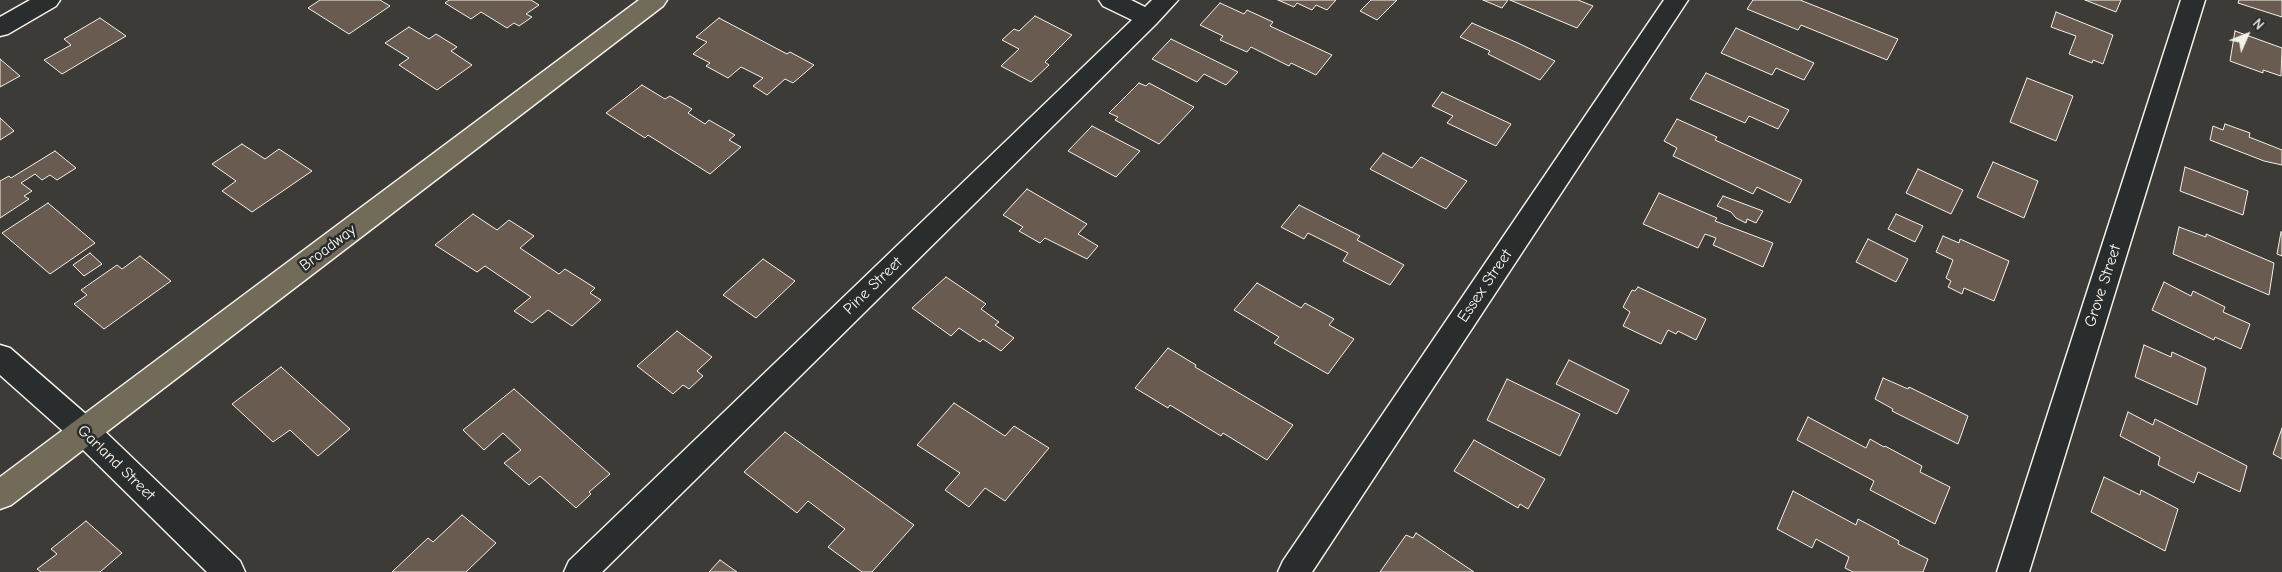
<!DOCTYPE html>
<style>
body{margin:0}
#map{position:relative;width:2282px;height:572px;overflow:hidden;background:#3d3b38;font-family:"Comic Neue",sans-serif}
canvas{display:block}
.north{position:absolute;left:2222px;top:10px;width:50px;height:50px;-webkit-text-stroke:4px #2a2d2e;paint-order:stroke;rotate:46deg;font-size:14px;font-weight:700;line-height:20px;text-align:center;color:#f4f1e8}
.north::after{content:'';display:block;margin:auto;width:18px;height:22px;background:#f4f1e8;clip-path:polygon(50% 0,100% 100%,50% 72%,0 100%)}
</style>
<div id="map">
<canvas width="2282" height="572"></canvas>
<div class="north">N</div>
</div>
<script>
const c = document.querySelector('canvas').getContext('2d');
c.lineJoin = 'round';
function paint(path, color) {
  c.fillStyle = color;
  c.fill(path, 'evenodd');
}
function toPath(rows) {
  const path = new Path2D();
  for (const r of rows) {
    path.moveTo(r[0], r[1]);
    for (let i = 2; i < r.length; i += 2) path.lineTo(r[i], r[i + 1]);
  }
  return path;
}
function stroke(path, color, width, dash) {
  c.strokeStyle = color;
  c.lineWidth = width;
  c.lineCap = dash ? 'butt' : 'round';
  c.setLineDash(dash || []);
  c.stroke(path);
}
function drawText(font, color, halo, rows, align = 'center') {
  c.font = font + ' "Comic Neue",sans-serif';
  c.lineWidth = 5;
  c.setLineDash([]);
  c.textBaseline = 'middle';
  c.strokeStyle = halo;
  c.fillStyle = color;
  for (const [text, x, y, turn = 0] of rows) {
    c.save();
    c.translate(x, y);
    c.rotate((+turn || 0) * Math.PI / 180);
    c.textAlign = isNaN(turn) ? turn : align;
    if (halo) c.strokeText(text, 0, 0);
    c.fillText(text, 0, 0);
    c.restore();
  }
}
const building = toPath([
 [320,0,380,0,390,6,349,34,308,8,320,0],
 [449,0,531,0,539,5,526,14,532,17,519,26,514,23,507,28,481,12,471,19,445,3,449,0],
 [1278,0,1336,0,1327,10,1316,5,1312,10,1297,3,1294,7,1278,0],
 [1371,0,1397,0,1377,20,1360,11,1371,0],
 [1483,0,1508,0,1502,8,1483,0],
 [1510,0,1578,0,1593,6,1577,28,1510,0],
 [1753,0,1800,0,1898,39,1887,60,1801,25,1798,30,1747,9,1753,0],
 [2085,0,2121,0,2116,12,2085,0],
 [2239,0,2282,0,2282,17,2238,3,2239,0],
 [1220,3,1244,14,1247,10,1273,22,1270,26,1332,55,1316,75,1291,63,1289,66,1251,47,1247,52,1220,40,1223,36,1200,25,1220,3],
 [2056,12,2113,35,2103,64,2093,60,2092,63,2069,54,2076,36,2051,27,2056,12],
 [1035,16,1072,35,1045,62,1049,65,1031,82,1001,66,1019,49,1002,40,1014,29,1019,31,1035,16],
 [100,18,126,36,62,74,44,60,71,45,64,39,100,18],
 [719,18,787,54,790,52,814,65,793,83,785,79,767,95,753,86,763,78,741,67,728,78,706,66,710,63,693,54,707,42,696,37,719,18],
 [1472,23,1518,43,1555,61,1540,80,1488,54,1490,51,1460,37,1472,23],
 [409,27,429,39,436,34,457,47,451,51,472,65,437,90,399,65,409,58,385,43,409,27],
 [1736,28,1814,63,1804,80,1776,68,1772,75,1721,53,1736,28],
 [2235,31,2282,48,2281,76,2263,70,2263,73,2230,61,2235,31],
 [1171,39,1238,72,1226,85,1204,74,1197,82,1152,59,1171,39],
 [0,59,20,76,0,87,0,59],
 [1706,73,1789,110,1778,129,1749,116,1745,123,1690,99,1706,73],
 [2027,78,2073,96,2056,141,2010,122,2027,78],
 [1139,83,1146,86,1149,83,1194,107,1159,144,1115,120,1118,117,1109,113,1139,83],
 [642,85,665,99,670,96,692,109,688,113,705,124,709,120,735,135,729,140,741,147,710,174,648,135,645,138,606,113,642,85],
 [1442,92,1511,124,1496,146,1447,123,1453,116,1432,106,1442,92],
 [0,118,14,131,0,140,0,118],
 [1677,119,1717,137,1715,140,1802,180,1790,203,1757,187,1753,194,1673,156,1677,148,1664,141,1677,119],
 [2225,124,2250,133,2249,137,2282,150,2282,165,2264,161,2210,140,2213,126,2223,130,2225,124],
 [1092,126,1140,151,1116,177,1068,151,1092,126],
 [242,144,265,159,279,149,312,171,252,212,222,191,236,181,212,164,242,144],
 [55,151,76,168,57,180,50,175,42,180,35,174,21,183,32,191,24,196,29,199,0,218,0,181,9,176,11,178,55,151],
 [1383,153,1412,168,1421,157,1467,181,1446,209,1370,169,1383,153],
 [1993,162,2038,181,2024,218,1977,197,1993,162],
 [2185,167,2248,191,2243,215,2180,191,2185,167],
 [1918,169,1963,190,1951,214,1906,193,1918,169],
 [1027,189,1087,224,1078,234,1098,246,1087,259,1045,238,1040,243,1019,231,1023,227,1003,215,1027,189],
 [1659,193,1717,218,1715,221,1773,243,1763,267,1713,245,1716,238,1705,234,1698,248,1643,224,1659,193],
 [1723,196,1763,211,1756,223,1747,219,1746,223,1736,218,1731,212,1717,206,1723,196],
 [48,203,95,243,50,274,2,233,48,203],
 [1299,205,1360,236,1357,240,1404,265,1390,285,1343,261,1348,253,1308,233,1304,239,1281,227,1299,205],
 [473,214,497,230,509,220,534,236,520,248,559,274,565,269,595,288,590,293,601,300,572,326,548,310,532,323,514,311,531,297,485,266,477,272,435,245,473,214],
 [1896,214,1923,226,1915,242,1888,229,1896,214],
 [2179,227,2206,237,2206,234,2274,263,2269,295,2173,254,2179,227],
 [2281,232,2282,232,2282,256,2277,254,2281,232],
 [1943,236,1959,243,1960,239,2009,261,1994,301,1964,288,1962,294,1948,287,1951,281,1946,278,1953,260,1936,252,1943,236],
 [1868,239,1908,259,1896,282,1856,262,1868,239],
 [90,253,102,264,84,276,73,265,90,253],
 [140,256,171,281,104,329,74,304,87,295,81,290,117,265,122,269,140,256],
 [763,259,795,281,756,318,723,295,763,259],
 [946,277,986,304,981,309,999,322,995,325,1014,338,1001,351,983,339,980,342,959,328,951,336,912,308,946,277],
 [2164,282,2191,296,2193,291,2225,307,2223,312,2250,324,2241,349,2215,337,2214,340,2152,310,2164,282],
 [1257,283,1301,308,1305,303,1334,319,1329,325,1354,339,1328,374,1274,343,1279,337,1234,310,1257,283],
 [1638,287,1706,319,1696,340,1678,331,1676,334,1668,330,1661,344,1623,326,1630,312,1623,307,1632,290,1635,291,1638,287],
 [677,331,712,357,697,371,703,376,689,389,683,385,673,394,637,366,677,331],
 [2144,345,2171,357,2172,352,2206,368,2197,405,2135,377,2144,345],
 [1168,348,1196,365,1195,367,1293,425,1267,460,1223,433,1221,436,1170,405,1168,408,1135,388,1168,348],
 [1569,360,1629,390,1617,414,1556,384,1569,360],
 [281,367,350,429,318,456,290,430,273,442,232,404,281,367],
 [1883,378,1908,389,1909,387,1968,416,1958,444,1892,411,1893,409,1875,399,1883,378],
 [1507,379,1580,414,1560,456,1487,420,1507,379],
 [514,389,610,474,589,492,591,494,576,508,540,476,529,485,504,463,521,450,503,433,484,450,463,430,514,389],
 [954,403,1005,436,1014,426,1049,448,1005,501,985,488,969,507,945,490,960,473,917,445,954,403],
 [2128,412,2153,425,2155,419,2247,466,2240,492,2198,472,2194,483,2158,465,2160,457,2120,436,2128,412],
 [1808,417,1866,448,1870,439,1884,447,1885,446,1922,466,1920,472,1950,487,1935,524,1870,490,1874,481,1797,440,1808,417],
 [2282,428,2282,459,2273,454,2282,428],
 [785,432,914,525,872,572,862,572,828,547,845,529,808,501,797,513,744,472,785,432],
 [1474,440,1545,479,1528,509,1520,504,1518,508,1454,471,1474,440],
 [2104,477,2140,495,2141,490,2178,509,2165,551,2091,512,2104,477],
 [1793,491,1856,525,1858,519,1899,541,1898,544,1928,559,1923,572,1853,572,1845,568,1849,557,1816,539,1812,548,1777,529,1793,491],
 [462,515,496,543,466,572,392,572,428,538,433,542,462,515],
 [86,521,122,553,100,572,41,572,37,569,57,554,51,549,86,521],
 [1416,533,1474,572,1380,572,1406,535,1413,538,1416,533],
 [720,560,737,572,709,572,720,560]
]);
const minor = toPath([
 [30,0,60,0,56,6,8,34,0,36,0,17,30,0],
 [1099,0,1131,0,1145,7,1152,0,1178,0,1156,24,602,572,564,572,569,561,1132,20,1103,6,1099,0],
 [1664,0,1688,0,1312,572,1278,572,1283,561,1664,0],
 [0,345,10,348,95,422,99,431,95,440,84,444,73,440,0,375,0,345]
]);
const tertiary = toPath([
 [2181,0,2205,0,2029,572,1997,572,2181,0],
 [84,418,95,422,240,561,245,572,207,572,73,440,69,431,73,422,84,418]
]);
const primary = toPath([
 [639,0,667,0,663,6,11,505,0,509,0,477,639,0]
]);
const streetNames = [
 ["Broadway",328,248,-37],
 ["Pine Street",873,286,-44],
 ["Essex Street",1485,286,-56],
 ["Grove Street",2103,286,-72],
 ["Garland Street",116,463,44]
];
paint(building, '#6a5b51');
stroke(building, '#f4f1e8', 1);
stroke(minor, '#f4f1e8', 3);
stroke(tertiary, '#f4f1e8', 3);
stroke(primary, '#f4f1e8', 3);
paint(minor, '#2a2d2e');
paint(tertiary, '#2a2d2e');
paint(primary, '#736b5a');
drawText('16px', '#f4f1e8', '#2a2d2e', streetNames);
</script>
